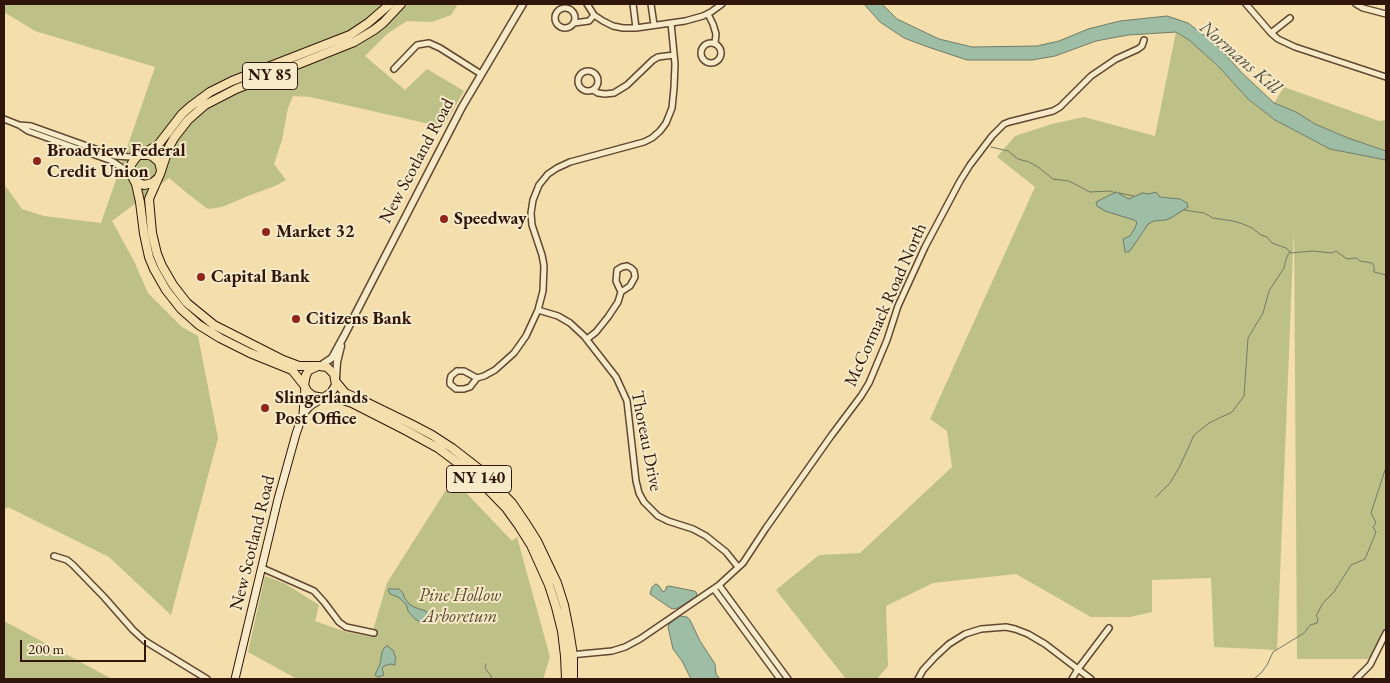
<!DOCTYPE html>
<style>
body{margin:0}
#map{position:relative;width:1390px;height:683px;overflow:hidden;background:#f3deac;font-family:"EB Garamond",serif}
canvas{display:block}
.frame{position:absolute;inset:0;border:5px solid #30150a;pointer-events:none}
.scale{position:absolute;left:20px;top:640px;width:126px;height:22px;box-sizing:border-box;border:2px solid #30150a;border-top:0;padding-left:6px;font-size:15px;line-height:18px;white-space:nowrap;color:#30150a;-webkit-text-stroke:4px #f7eac9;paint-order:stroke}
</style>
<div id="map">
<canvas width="1390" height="683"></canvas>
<div class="frame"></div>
<div class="scale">200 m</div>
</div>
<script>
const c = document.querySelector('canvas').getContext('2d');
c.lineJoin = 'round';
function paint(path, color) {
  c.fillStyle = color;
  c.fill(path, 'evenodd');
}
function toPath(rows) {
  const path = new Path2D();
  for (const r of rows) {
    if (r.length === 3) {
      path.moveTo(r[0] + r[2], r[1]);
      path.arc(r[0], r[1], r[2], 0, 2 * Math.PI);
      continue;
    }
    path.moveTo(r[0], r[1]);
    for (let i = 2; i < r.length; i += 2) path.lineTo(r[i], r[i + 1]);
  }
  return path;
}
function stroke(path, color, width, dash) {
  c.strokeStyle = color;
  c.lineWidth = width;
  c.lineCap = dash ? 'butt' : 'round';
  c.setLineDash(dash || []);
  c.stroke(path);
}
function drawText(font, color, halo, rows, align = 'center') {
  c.font = font + ' "EB Garamond",serif';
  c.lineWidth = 4;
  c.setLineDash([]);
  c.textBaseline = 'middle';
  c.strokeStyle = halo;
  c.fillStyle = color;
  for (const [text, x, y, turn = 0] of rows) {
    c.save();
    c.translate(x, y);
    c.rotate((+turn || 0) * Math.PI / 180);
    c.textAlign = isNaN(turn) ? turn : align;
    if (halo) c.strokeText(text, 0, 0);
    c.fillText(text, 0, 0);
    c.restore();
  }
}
const green = toPath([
 [4,4,458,4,451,15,432,22,407,21,387,34,365,56,405,90,427,69,464,91,443,127,310,97,293,96,288,108,282,140,274,164,286,180,275,186,248,196,222,207,208,209,188,194,169,178,112,221,134,261,148,293,182,327,198,336,218,438,171,615,109,557,8,507,4,510,4,185,7,188,22,209,44,216,101,223,155,67,35,31,4,12],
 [1176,32,1189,40,1219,67,1248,99,1275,120,1330,149,1386,160,1386,629,1377,649,1372,659,1297,659,1294,228,1277,650,1214,647,1211,578,1152,580,1152,612,1130,617,1091,617,1016,574,933,583,886,606,888,666,877,679,846,679,776,590,819,555,860,553,952,467,947,431,930,419,1035,187,997,157,1015,136,1052,124,1084,117,1155,136],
 [1284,87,1379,121,1386,120,1386,151,1348,138,1315,124,1296,112,1274,103],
 [453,479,512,541,517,537,550,657,543,679,297,679,248,652,265,576,284,583,319,605,315,621,346,632,371,637,387,583],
 [4,621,112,679,4,679]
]);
const water = toPath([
 [864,4,882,4,897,19,939,39,972,47,1037,46,1059,41,1088,29,1120,21,1167,16,1188,23,1217,45,1242,73,1274,103,1296,112,1315,124,1348,138,1386,151,1386,160,1330,149,1275,120,1248,99,1219,67,1189,40,1176,32,1128,35,1096,41,1055,56,1032,60,967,60,928,47,904,38,880,22,864,4],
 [1116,192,1129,199,1142,193,1149,194,1156,192,1160,197,1180,199,1187,203,1188,207,1171,218,1165,220,1154,221,1148,224,1141,235,1129,252,1125,252,1123,239,1130,236,1135,228,1137,222,1134,220,1105,211,1097,206,1096,202,1116,192],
 [656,584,659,586,663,592,666,590,666,587,669,586,694,591,696,592,697,596,678,608,672,609,650,594,652,587,656,584],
 [389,589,399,589,403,593,404,597,410,605,419,609,426,611,429,616,425,621,420,622,415,619,408,611,406,604,398,597,390,594,388,590,389,589],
 [680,616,687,617,690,620,700,641,715,664,716,674,720,679,691,679,682,661,673,649,668,627,669,624,680,616],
 [387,646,393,650,396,659,395,661,395,665,391,664,384,666,382,668,384,675,378,677,375,675,380,664,382,652,384,648,387,646]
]);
const stream = toPath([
 [991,147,1008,151,1018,159,1029,162,1038,167,1053,179,1069,181,1090,192,1111,191,1115,193],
 [1119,193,1134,196],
 [1184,210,1204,213,1213,218,1233,221,1243,224,1252,228,1261,235,1267,237,1272,243,1286,248,1291,253,1313,251,1332,253,1336,251,1347,259,1356,258,1360,261,1372,263,1374,266,1374,272,1386,275],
 [1156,497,1170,483,1180,466,1194,435,1209,423,1232,412,1244,396,1248,338,1263,313,1269,291,1284,268,1286,259,1290,251],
 [486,664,485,668,491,676,492,679],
 [1254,679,1261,673,1267,665,1273,652,1304,633,1310,625,1317,623,1318,618,1316,616,1323,603,1334,592,1351,565,1365,559,1376,532,1373,527,1376,523,1371,513,1386,467]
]);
const minor = toPath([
 [587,4,594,15,603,21,613,26,623,28,636,28,685,21,703,16,711,12,722,4],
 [633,4,636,28],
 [651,4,654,25],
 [1246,4,1271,33,1278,39,1295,47,1386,77],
 [1356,4,1363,8,1386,14],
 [565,18,10],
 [708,14,713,24,716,34,715,43],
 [574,23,589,21,594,15],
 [1271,33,1290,18],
 [711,53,10],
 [394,69,417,45,429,43,440,48,481,74],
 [588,81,10],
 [593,90,598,93,605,94,614,93,627,85,653,60,658,57,674,55],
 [4,119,19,125,28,131,112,161,121,167,131,177],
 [19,125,31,126,115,156,131,157,138,156],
 [627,266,631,268,634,271,635,277,630,286,621,292,616,281,617,270,622,267,627,266],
 [538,310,558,316,570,323,584,336,616,377,627,401,636,481,639,493,644,502,658,516,668,521,693,529,706,536,726,552,738,567],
 [587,339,596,332,608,317,618,302,621,292],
 [457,371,464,371,477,378,470,387,464,389,456,389,450,384,450,380,451,376,457,371],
 [477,378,484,376,495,370,514,353,526,336,538,310,543,291,544,266,542,255,532,225,531,213,533,200,539,185,548,174,557,168,570,162,644,142,652,138,660,131,666,123,672,108,674,88,675,64,671,23],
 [54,556,67,560,73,565,104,597,133,630,145,641,207,679],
 [262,568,314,591,324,602,339,622,346,627,374,633],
 [719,585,788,679],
 [714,589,780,679],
 [570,655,612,651,625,647,640,639,719,585,743,563,766,528,831,436,861,396,869,383,887,340,898,306,925,247,960,181,970,165,992,136,1004,124,1009,122,1053,111,1060,107,1091,76,1116,59,1138,49,1142,46,1144,40],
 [918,679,923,670,935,657,949,644,965,634,981,629,1006,627,1015,629,1028,634,1045,644,1091,679],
 [1072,679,1078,669,1109,628],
 [1356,679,1370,665,1386,633]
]);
const tertiary = toPath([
 [320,366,332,358,344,336,462,107,523,4],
 [336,378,337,362,341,346]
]);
const secondary = toPath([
 [303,414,305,387],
 [235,679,278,499,296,434,303,414,310,406,323,398]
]);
const primary = toPath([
 [142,154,158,145,182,114,191,106,210,92,232,81,350,35,368,23,390,4],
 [161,170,159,162,152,156,148,155,138,155,132,163,130,168,131,174,136,184,140,202,144,234,149,257,154,269,166,290,181,309,199,325,220,338,250,353,292,370,304,385],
 [134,180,139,183,144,185,152,183,157,179],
 [318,366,309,370,306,375,304,385,307,391,313,396,323,398,331,393,336,385,334,374,327,367,320,366,299,366,283,360,214,325,187,303,173,285,162,266,157,254,152,233,149,199,160,174,169,147,174,138,188,120,205,105,236,89,354,42,374,30,383,23,401,4],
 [336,382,345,393,368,403,411,424,432,435,452,448,479,469,512,503,525,522,537,541,557,583,564,605,569,630,573,655,573,679],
 [326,397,343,400,352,403,407,431,438,448,474,475,506,508,519,526,531,545,549,585,556,607,562,631,565,656,566,679]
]);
const markers = [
 [37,161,5,"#8f2418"],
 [444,219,5,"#8f2418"],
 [266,232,5,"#8f2418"],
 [201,277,5,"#8f2418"],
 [296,319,5,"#8f2418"],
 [265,408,5,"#8f2418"]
];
const shields = [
 [270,76,55],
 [479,479,65]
];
const shieldNames = [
 ["NY 85",270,76],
 ["NY 140",479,479]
];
const poiNames = [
 ["Broadview Federal",47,151],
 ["Credit Union",47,172],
 ["Speedway",454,219],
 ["Market 32",276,232],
 ["Capital Bank",211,277],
 ["Citizens Bank",306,319],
 ["Slingerlands",275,398],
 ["Post Office",275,419]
];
const streetNames = [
 ["New Scotland Road",417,161,-62],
 ["McCormack Road North",886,305,-66],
 ["Thoreau Drive",646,441,79],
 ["New Scotland Road",253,543,-76]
];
const parkNames = [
 ["Pine Hollow",460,596],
 ["Arboretum",460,617]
];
const waterNames = [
 ["Normans Kill",1240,58,41]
];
paint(green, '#bdc188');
paint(water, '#9dbda5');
stroke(water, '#717a67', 1);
stroke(stream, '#717a67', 1);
stroke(minor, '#614732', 8);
stroke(tertiary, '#614732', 9);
stroke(secondary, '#30150a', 9);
stroke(primary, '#30150a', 10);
stroke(minor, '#f7eac9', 5);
stroke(tertiary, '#f7eac9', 6);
stroke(secondary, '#f7eac9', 7);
stroke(primary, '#f3deac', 8);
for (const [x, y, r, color] of markers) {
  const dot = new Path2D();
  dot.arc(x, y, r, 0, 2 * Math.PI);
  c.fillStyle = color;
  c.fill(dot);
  stroke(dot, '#f7eac9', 2);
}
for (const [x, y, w] of shields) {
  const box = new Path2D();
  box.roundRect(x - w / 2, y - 13.5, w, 27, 4);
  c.fillStyle = '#f7eac9';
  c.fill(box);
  stroke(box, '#30150a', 1);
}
drawText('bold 16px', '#30150a', null, shieldNames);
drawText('bold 18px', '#30150a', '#f7eac9', poiNames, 'left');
drawText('18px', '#30150a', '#f7eac9', streetNames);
drawText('italic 18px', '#5a4930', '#f7eac9', parkNames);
drawText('italic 19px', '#565040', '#f7eac9', waterNames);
</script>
